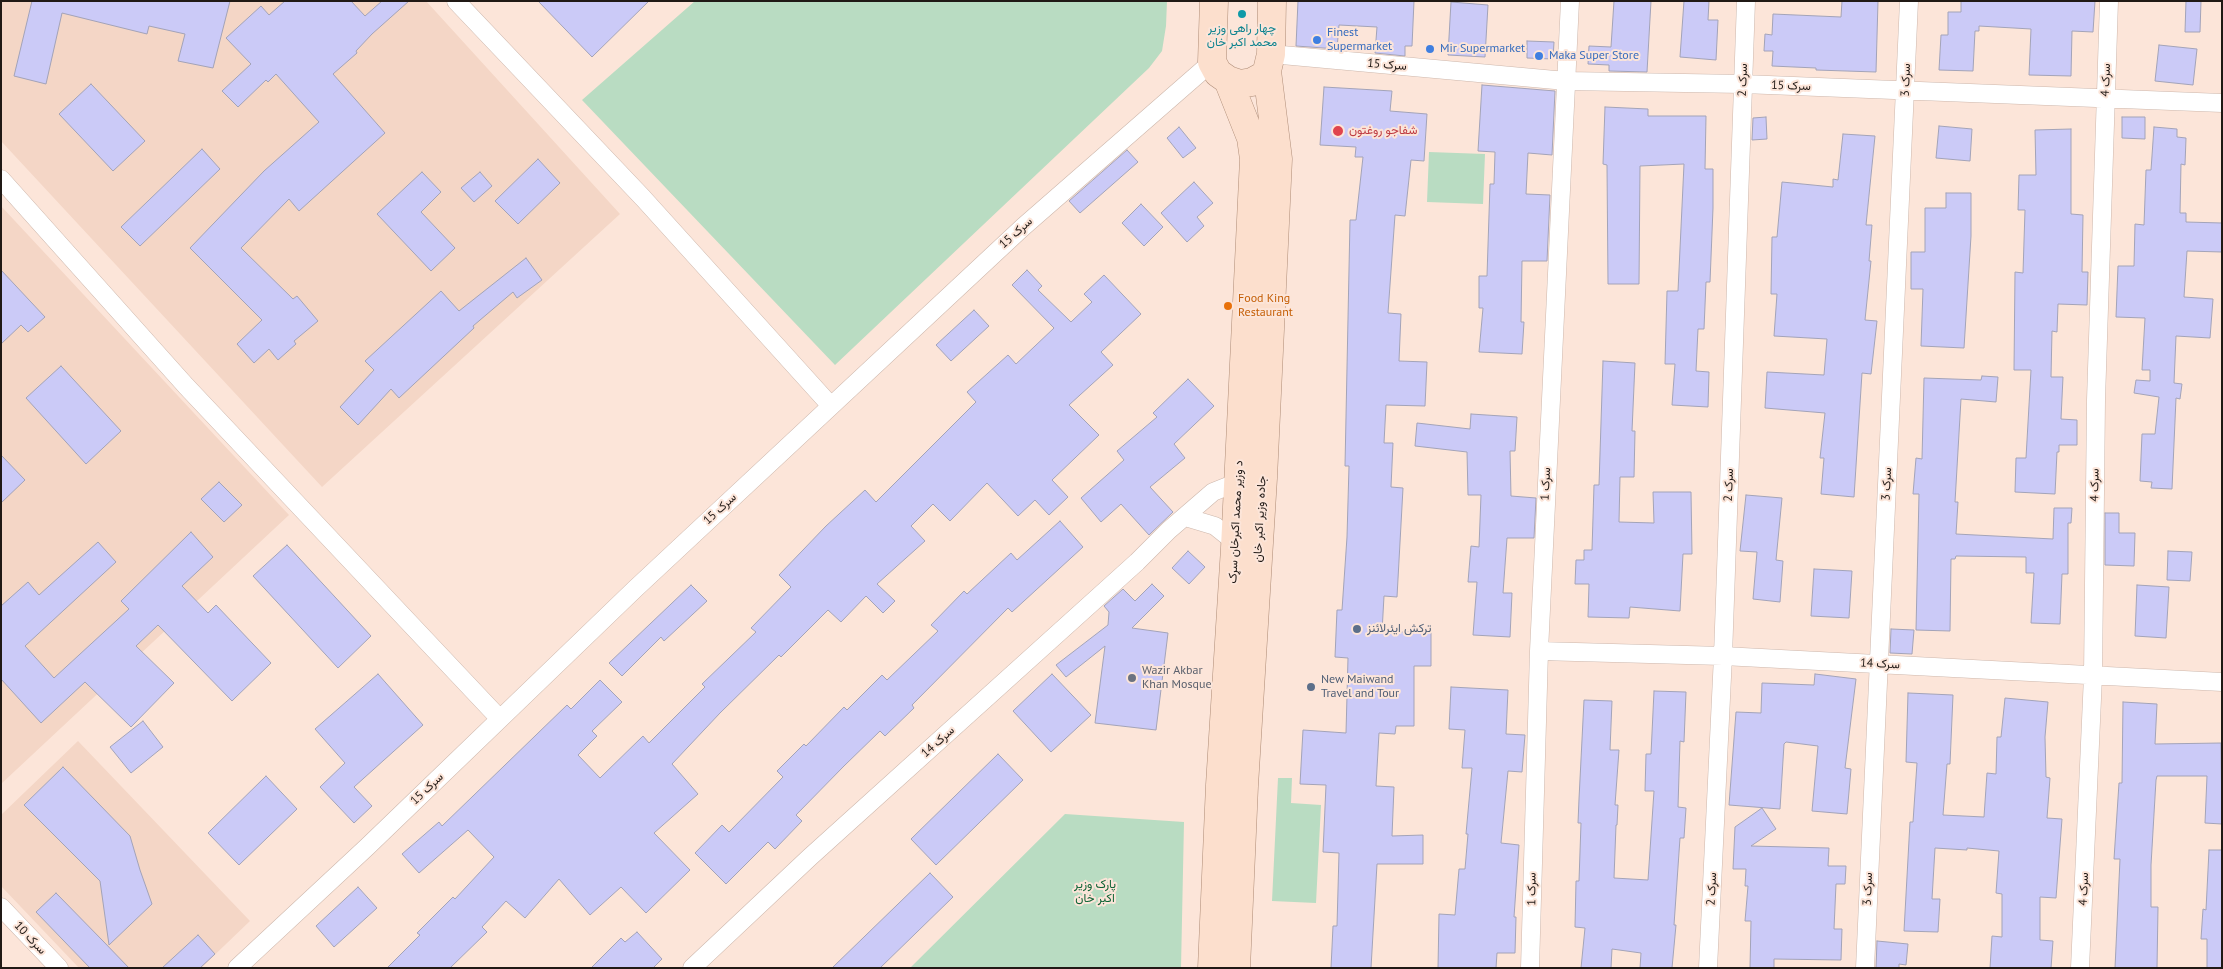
<!DOCTYPE html>
<meta charset="utf-8">
<style>
body{margin:0}
#map{position:relative;width:2223px;height:969px;overflow:hidden;background:#fce5d9;font-family:"PT Sans",sans-serif}
canvas{display:block}
.frame{position:absolute;inset:0;border:2px solid #201915;pointer-events:none}
</style>
<div id="map">
<canvas width="2223" height="969"></canvas>
<div class="frame"></div>
</div>
<script>
const c = document.querySelector('canvas').getContext('2d');
c.lineJoin = 'round';
function paint(path, color) {
  c.fillStyle = color;
  c.fill(path, 'evenodd');
}
function toPath(rows) {
  const path = new Path2D();
  for (const r of rows) {
    path.moveTo(r[0], r[1]);
    for (let i = 2; i < r.length; i += 2) path.lineTo(r[i], r[i + 1]);
  }
  return path;
}
function stroke(path, color, width, dash) {
  c.strokeStyle = color;
  c.lineWidth = width;
  c.lineCap = dash ? 'butt' : 'round';
  c.setLineDash(dash || []);
  c.stroke(path);
}
function drawText(font, color, halo, rows, align = 'center') {
  c.font = font + ' "PT Sans",Vazirmatn,sans-serif';
  c.lineWidth = 4;
  c.setLineDash([]);
  c.textBaseline = 'middle';
  c.strokeStyle = halo;
  c.fillStyle = color;
  for (const [text, x, y, turn = 0] of rows) {
    c.save();
    c.translate(x, y);
    c.rotate((+turn || 0) * Math.PI / 180);
    c.textAlign = isNaN(turn) ? turn : align;
    if (halo) c.strokeText(text, 0, 0);
    c.fillText(text, 0, 0);
    c.restore();
  }
}
const built = toPath([
 [1,1,426,1,620,214,322,487,1,141],
 [1,206,289,515,1,784],
 [78,741,250,921,201,968,79,968,1,886,1,815]
]);
const green = toPath([
 [695,1,1167,1,1166,26,1162,51,1149,68,835,365,582,100],
 [1429,152,1485,154,1483,204,1427,202],
 [1278,778,1292,778,1291,803,1321,805,1316,903,1272,901],
 [1065,814,1184,822,1181,968,910,968]
]);
const building = toPath([
 [32,1,230,1,213,68,178,61,185,34,149,26,147,34,62,13,46,84,14,76,32,1],
 [285,1,351,1,365,16,382,1,409,1,372,34,356,51,357,53,333,74,385,133,299,211,289,199,241,248,293,299,297,296,318,321,294,341,296,344,278,360,269,349,254,363,237,344,262,320,190,248,264,171,319,122,276,74,268,82,266,80,238,107,222,91,251,64,226,38,261,6,269,15,285,1],
 [538,1,649,1,592,57,538,1],
 [1298,1,1414,1,1412,46,1405,46,1405,56,1375,53,1377,27,1339,25,1337,49,1296,46,1298,1],
 [1614,1,1651,1,1647,72,1609,71,1609,65,1588,64,1589,46,1611,47,1614,1],
 [1684,1,1709,1,1708,20,1718,20,1716,60,1680,57,1684,1],
 [1842,1,1878,1,1876,72,1816,70,1816,68,1772,66,1773,51,1764,51,1765,34,1772,35,1773,14,1841,17,1842,1],
 [1961,1,2095,1,2093,32,2072,31,2071,76,2029,75,2031,29,1979,26,1979,31,1975,31,1973,71,1939,70,1941,35,1948,35,1948,12,1961,12,1961,1],
 [2186,1,2201,1,2200,32,2185,32,2186,1],
 [1451,2,1488,5,1485,57,1448,55,1451,2],
 [1527,41,1554,42,1553,59,1527,58,1527,41],
 [2159,45,2197,49,2193,85,2155,81,2159,45],
 [91,84,145,141,113,171,59,114,91,84],
 [1482,85,1555,91,1552,155,1528,153,1526,194,1550,195,1547,261,1522,261,1521,322,1524,322,1522,354,1479,352,1483,308,1479,308,1479,276,1487,276,1490,184,1494,184,1495,152,1478,151,1482,85],
 [1324,87,1392,91,1390,111,1427,114,1424,161,1411,160,1405,216,1395,215,1388,313,1401,314,1399,361,1427,362,1425,406,1386,405,1384,443,1393,443,1391,487,1403,488,1397,597,1384,596,1382,632,1431,632,1431,666,1414,666,1414,726,1396,726,1395,734,1379,733,1376,786,1394,787,1392,836,1423,835,1423,864,1377,864,1371,968,1331,968,1333,926,1337,926,1339,853,1323,852,1326,785,1300,784,1303,730,1346,733,1348,658,1335,657,1337,610,1342,610,1347,537,1349,466,1345,466,1350,220,1356,220,1363,157,1355,157,1356,147,1320,145,1324,87],
 [1605,107,1648,109,1648,116,1706,116,1705,169,1713,169,1713,208,1710,282,1706,282,1704,329,1698,329,1696,371,1709,372,1708,407,1672,405,1675,364,1665,364,1667,291,1678,291,1684,164,1640,166,1639,284,1608,284,1607,165,1603,164,1605,107],
 [1766,117,1767,139,1752,140,1753,118,1766,117],
 [2122,117,2145,117,2145,139,2122,138,2122,117],
 [1939,126,1972,129,1970,161,1936,158,1939,126],
 [1179,127,1196,148,1183,158,1167,138,1179,127],
 [2154,127,2177,129,2177,137,2186,138,2185,165,2181,164,2180,213,2186,213,2186,222,2222,223,2222,252,2187,251,2184,297,2213,299,2210,338,2176,336,2174,383,2182,384,2180,399,2176,398,2172,489,2151,488,2152,482,2140,481,2142,434,2155,434,2159,397,2134,393,2136,380,2150,381,2150,370,2142,370,2145,318,2116,317,2118,266,2134,266,2135,224,2144,225,2146,170,2151,170,2154,127],
 [2071,129,2071,214,2083,215,2082,272,2088,272,2087,305,2058,304,2057,332,2052,331,2051,377,2063,377,2061,419,2077,420,2077,445,2059,445,2059,452,2057,452,2055,494,2015,492,2016,458,2026,458,2031,370,2014,370,2015,272,2023,273,2025,210,2018,210,2019,175,2036,175,2035,130,2071,129],
 [1843,134,1875,136,1866,225,1872,225,1869,261,1871,261,1865,320,1877,321,1871,374,1862,373,1854,497,1821,494,1824,458,1820,458,1825,413,1765,408,1767,372,1824,375,1827,339,1774,336,1777,294,1771,294,1772,237,1777,237,1782,182,1833,187,1833,179,1838,180,1843,134],
 [202,149,220,169,140,246,121,227,202,149],
 [1127,150,1138,162,1080,213,1069,201,1127,150],
 [538,159,560,183,518,224,495,201,538,159],
 [422,172,441,192,421,212,455,248,431,271,377,214,422,172],
 [480,172,492,186,474,202,461,188,480,172],
 [1194,182,1213,203,1197,217,1204,226,1187,242,1161,213,1194,182],
 [1946,193,1971,193,1971,236,1964,348,1921,346,1923,289,1911,289,1911,252,1925,252,1925,208,1946,208,1946,193],
 [1141,204,1163,227,1144,246,1122,223,1141,204],
 [526,258,542,280,517,298,513,292,473,326,474,328,399,398,391,389,358,425,340,407,374,370,365,361,441,291,459,311,526,258],
 [1,270,45,317,28,332,21,325,1,344,1,270],
 [1027,270,1042,286,1038,290,1071,322,1092,302,1084,294,1104,275,1141,314,1101,352,1113,365,1069,405,1099,435,1052,480,1068,497,1049,515,1035,500,1018,516,987,483,950,521,933,504,911,526,925,541,877,584,895,601,883,613,866,596,841,622,828,610,781,657,779,655,720,713,672,764,698,794,654,833,690,870,646,913,621,887,590,915,559,879,525,918,506,901,482,927,487,932,450,968,387,968,420,935,417,933,453,897,455,899,494,857,468,830,419,873,402,854,439,822,442,826,567,705,571,709,600,680,622,702,592,731,597,736,578,755,600,778,643,736,649,743,705,687,702,684,756,632,751,628,791,587,779,575,826,526,865,490,876,502,976,402,967,392,1008,355,1016,364,1054,328,1012,285,1027,270],
 [974,310,989,326,951,361,936,345,974,310],
 [1603,361,1635,363,1632,431,1635,431,1634,477,1620,477,1619,522,1654,523,1653,492,1691,492,1692,554,1683,554,1680,611,1630,607,1629,618,1588,617,1589,584,1575,584,1576,560,1584,560,1584,550,1592,550,1594,485,1599,485,1603,361],
 [61,366,121,431,86,464,26,398,61,366],
 [1982,376,1998,377,1996,402,1961,399,1955,502,1958,502,1956,534,2053,539,2054,508,2072,508,2071,523,2068,523,2068,574,2062,574,2060,624,2031,623,2034,573,2026,573,2026,557,1956,556,1955,559,1951,559,1950,631,1916,630,1919,494,1913,494,1916,458,1922,459,1924,378,1981,380,1982,376],
 [1188,379,1214,406,1174,444,1185,458,1150,487,1173,512,1149,535,1121,504,1101,522,1081,498,1124,460,1117,451,1157,417,1153,413,1188,379],
 [1471,414,1517,417,1515,451,1510,451,1511,496,1536,498,1534,538,1507,538,1503,593,1512,593,1510,637,1473,635,1477,582,1468,582,1471,546,1479,547,1481,495,1468,495,1467,452,1415,446,1417,423,1470,429,1471,414],
 [1,455,25,480,1,503,1,455],
 [219,482,242,505,224,522,201,499,219,482],
 [1746,495,1782,498,1776,560,1783,561,1780,602,1753,599,1757,552,1740,551,1746,495],
 [2105,513,2119,513,2119,533,2135,533,2134,566,2105,565,2105,513],
 [1060,521,1083,547,1012,612,1008,608,912,705,914,708,885,736,880,731,844,766,796,815,802,821,775,849,768,842,726,884,695,853,722,825,729,832,783,777,777,771,804,744,806,746,844,707,847,710,882,675,887,680,938,631,931,625,964,591,967,594,1011,553,1017,560,1060,521],
 [191,532,213,557,182,586,208,613,216,605,271,663,232,701,158,625,136,646,174,683,131,727,85,682,41,723,1,679,1,606,28,582,39,595,98,542,116,562,25,646,54,678,129,609,121,601,191,532],
 [287,545,371,636,338,668,253,576,287,545],
 [1188,551,1205,567,1189,584,1172,568,1188,551],
 [2168,551,2192,552,2190,581,2167,580,2168,551],
 [1814,569,1852,571,1849,618,1811,616,1814,569],
 [1152,584,1164,596,1132,628,1168,633,1156,730,1095,723,1105,646,1066,677,1056,665,1108,625,1109,612,1104,606,1123,589,1135,601,1152,584],
 [691,585,707,601,664,641,661,637,622,676,609,663,691,585],
 [2137,585,2169,587,2166,638,2135,636,2137,585],
 [1891,629,1914,630,1912,654,1890,653,1891,629],
 [378,674,423,725,354,787,372,806,354,823,320,787,345,763,315,729,378,674],
 [1052,674,1091,715,1051,752,1013,711,1052,674],
 [1815,674,1856,679,1845,768,1851,769,1847,814,1812,811,1818,746,1786,742,1784,744,1780,809,1729,805,1736,712,1761,713,1762,683,1814,685,1815,674],
 [1451,687,1508,690,1506,734,1525,735,1522,772,1508,771,1501,843,1519,845,1514,917,1516,917,1515,953,1497,953,1496,968,1438,968,1439,914,1455,915,1459,869,1465,869,1468,834,1466,834,1472,768,1462,768,1465,730,1449,729,1451,687],
 [1654,691,1686,692,1684,742,1680,741,1678,807,1686,808,1684,838,1680,838,1674,925,1676,925,1672,968,1640,968,1641,953,1612,949,1611,968,1581,968,1585,928,1575,927,1576,881,1579,881,1581,823,1578,823,1579,799,1584,700,1612,701,1610,750,1619,750,1615,805,1618,805,1617,825,1616,825,1614,878,1648,880,1654,791,1645,791,1646,754,1651,754,1654,691],
 [1908,693,1953,695,1950,764,1947,764,1943,815,1984,817,1987,773,1996,774,1997,737,2001,737,2005,698,2048,702,2045,737,2046,777,2050,778,2047,818,2062,819,2056,898,2040,897,2040,940,2053,941,2051,968,1990,968,1992,936,2002,937,2002,894,1996,893,1999,851,1967,848,1967,850,1935,848,1932,899,1940,899,1938,932,1904,931,1910,822,1913,822,1917,763,1906,762,1908,693],
 [2123,702,2157,704,2155,744,2221,743,2222,824,2205,823,2207,776,2157,776,2156,780,2151,865,2151,907,2158,907,2157,968,2115,968,2120,859,2114,859,2119,783,2122,783,2123,702],
 [143,721,163,747,131,773,110,747,143,721],
 [998,754,1023,780,936,865,911,839,998,754],
 [63,767,130,836,140,870,152,904,109,945,100,881,24,805,63,767],
 [266,776,297,809,239,865,208,833,266,776],
 [1762,808,1776,829,1751,846,1829,848,1828,866,1846,866,1845,884,1836,884,1834,929,1842,929,1841,960,1774,959,1774,968,1750,968,1751,921,1745,921,1748,886,1745,886,1746,869,1733,869,1735,827,1762,808],
 [2209,850,2222,850,2222,968,2207,968,2207,939,2201,939,2203,909,2206,910,2209,850],
 [930,873,953,897,880,968,832,968,930,873],
 [358,887,377,908,334,947,316,926,358,887],
 [56,893,103,941,129,968,90,968,36,912,56,893],
 [637,932,662,959,653,968,591,968,621,938,625,942,637,932],
 [198,935,215,954,200,968,162,968,198,935],
 [1877,941,1908,944,1906,965,1899,964,1899,968,1876,968,1877,941]
]);
const minor = toPath([
 [456,1,643,198,831,406],
 [1271,54,1566,81,1743,84,2222,103],
 [1,179,186,386,500,719],
 [1185,517,1215,526,1235,542],
 [1539,651,1723,656,2222,682],
 [1,907,59,968],
 [237,968,367,847,635,589,1023,227,1212,62],
 [692,968,810,857,1137,562,1169,530,1213,492,1238,482],
 [1530,968,1539,651,1570,1],
 [1708,968,1723,656,1746,1],
 [1865,968,1909,1],
 [2080,968,2093,676,2096,400,2109,1]
]);
const primary = toPath([
 [1214,1,1212,62,1218,73,1228,80,1240,84,1252,82,1263,76,1267,71,1271,54,1272,1],
 [1212,968,1220,785,1235,548,1254,159,1251,138,1228,80],
 [1236,968,1244,786,1263,478,1278,159,1267,71]
]);
const markers = [
 [1242,14,5,"#0f9aa8"],
 [1317,40,5,"#3f7fe0"],
 [1430,49,5,"#3f7fe0"],
 [1539,56,5,"#3f7fe0"],
 [1338,131,6,"#e0444e"],
 [1228,306,5,"#e8710a"],
 [1357,629,5,"#5c6f8a"],
 [1132,678,5,"#6b7280"],
 [1311,687,5,"#5c6f8a"]
];
const cultureNames = [
 ["چهار راهی وزیر",1242,29],
 ["محمد اکبر خان",1242,43]
];
const shopNames = [
 ["Finest",1327,33],
 ["Supermarket",1327,47],
 ["Mir Supermarket",1440,49],
 ["Maka Super Store",1549,56]
];
const streetNames = [
 ["سرک 15",1387,65,5],
 ["سرک 2",1743,80,-88],
 ["سرک 3",1906,80,-88],
 ["سرک 4",2106,80,-88],
 ["سرک 15",1791,86,2],
 ["سرک 15",1016,233,-42],
 ["سرک 1",1546,484,-87],
 ["سرک 3",1887,484,-87],
 ["سرک 2",1729,485,-88],
 ["سرک 4",2095,485,-89],
 ["سرک 15",720,509,-43],
 ["جاده وزیر اکبر خان",1260,519,-87],
 ["د وزیر محمد اکبرخان سړک",1236,522,-87],
 ["سرک 14",1880,664,3],
 ["سرک 14",938,742,-42],
 ["سرک 15",427,789,-44],
 ["سرک 1",1532,889,-89],
 ["سرک 2",1712,889,-87],
 ["سرک 3",1868,889,-88],
 ["سرک 4",2084,889,-88],
 ["سرک 10",30,938,46]
];
const healthNames = [
 ["شفاجو روغتون",1349,131]
];
const foodNames = [
 ["Food King",1238,299],
 ["Restaurant",1238,313]
];
const serviceNames = [
 ["ترکش ایئرلائنز",1367,629],
 ["New Maiwand",1321,680],
 ["Travel and Tour",1321,694]
];
const worshipNames = [
 ["Wazir Akbar",1142,671],
 ["Khan Mosque",1142,685]
];
const parkNames = [
 ["پارک وزیر",1095,885],
 ["اکبر خان",1095,899]
];
paint(built, '#f4d6c6');
paint(green, '#b9dcc2');
paint(building, '#cbcaf7');
stroke(building, '#a3a3b8', 1);
stroke(minor, '#cdb7ac', 19);
stroke(primary, '#ae8c77', 29);
stroke(minor, '#fff', 18);
stroke(primary, '#fcdfcd', 28);
for (const [x, y, r, color] of markers) {
  const dot = new Path2D();
  dot.arc(x, y, r, 0, 2 * Math.PI);
  c.fillStyle = color;
  c.fill(dot);
  stroke(dot, '#fce5d9', 2);
}
drawText('12px', '#0d838f', '#fce5d9', cultureNames);
drawText('12px', '#366cbe', '#fce5d9', shopNames, 'left');
drawText('12px', '#201915', '#fce5d9', streetNames);
drawText('12px', '#be3a42', '#fce5d9', healthNames, 'left');
drawText('12px', '#c56008', '#fce5d9', foodNames, 'left');
drawText('12px', '#4e5e75', '#fce5d9', serviceNames, 'left');
drawText('12px', '#5b616d', '#fce5d9', worshipNames, 'left');
drawText('12px', '#0b6233', '#fce5d9', parkNames);
</script>
